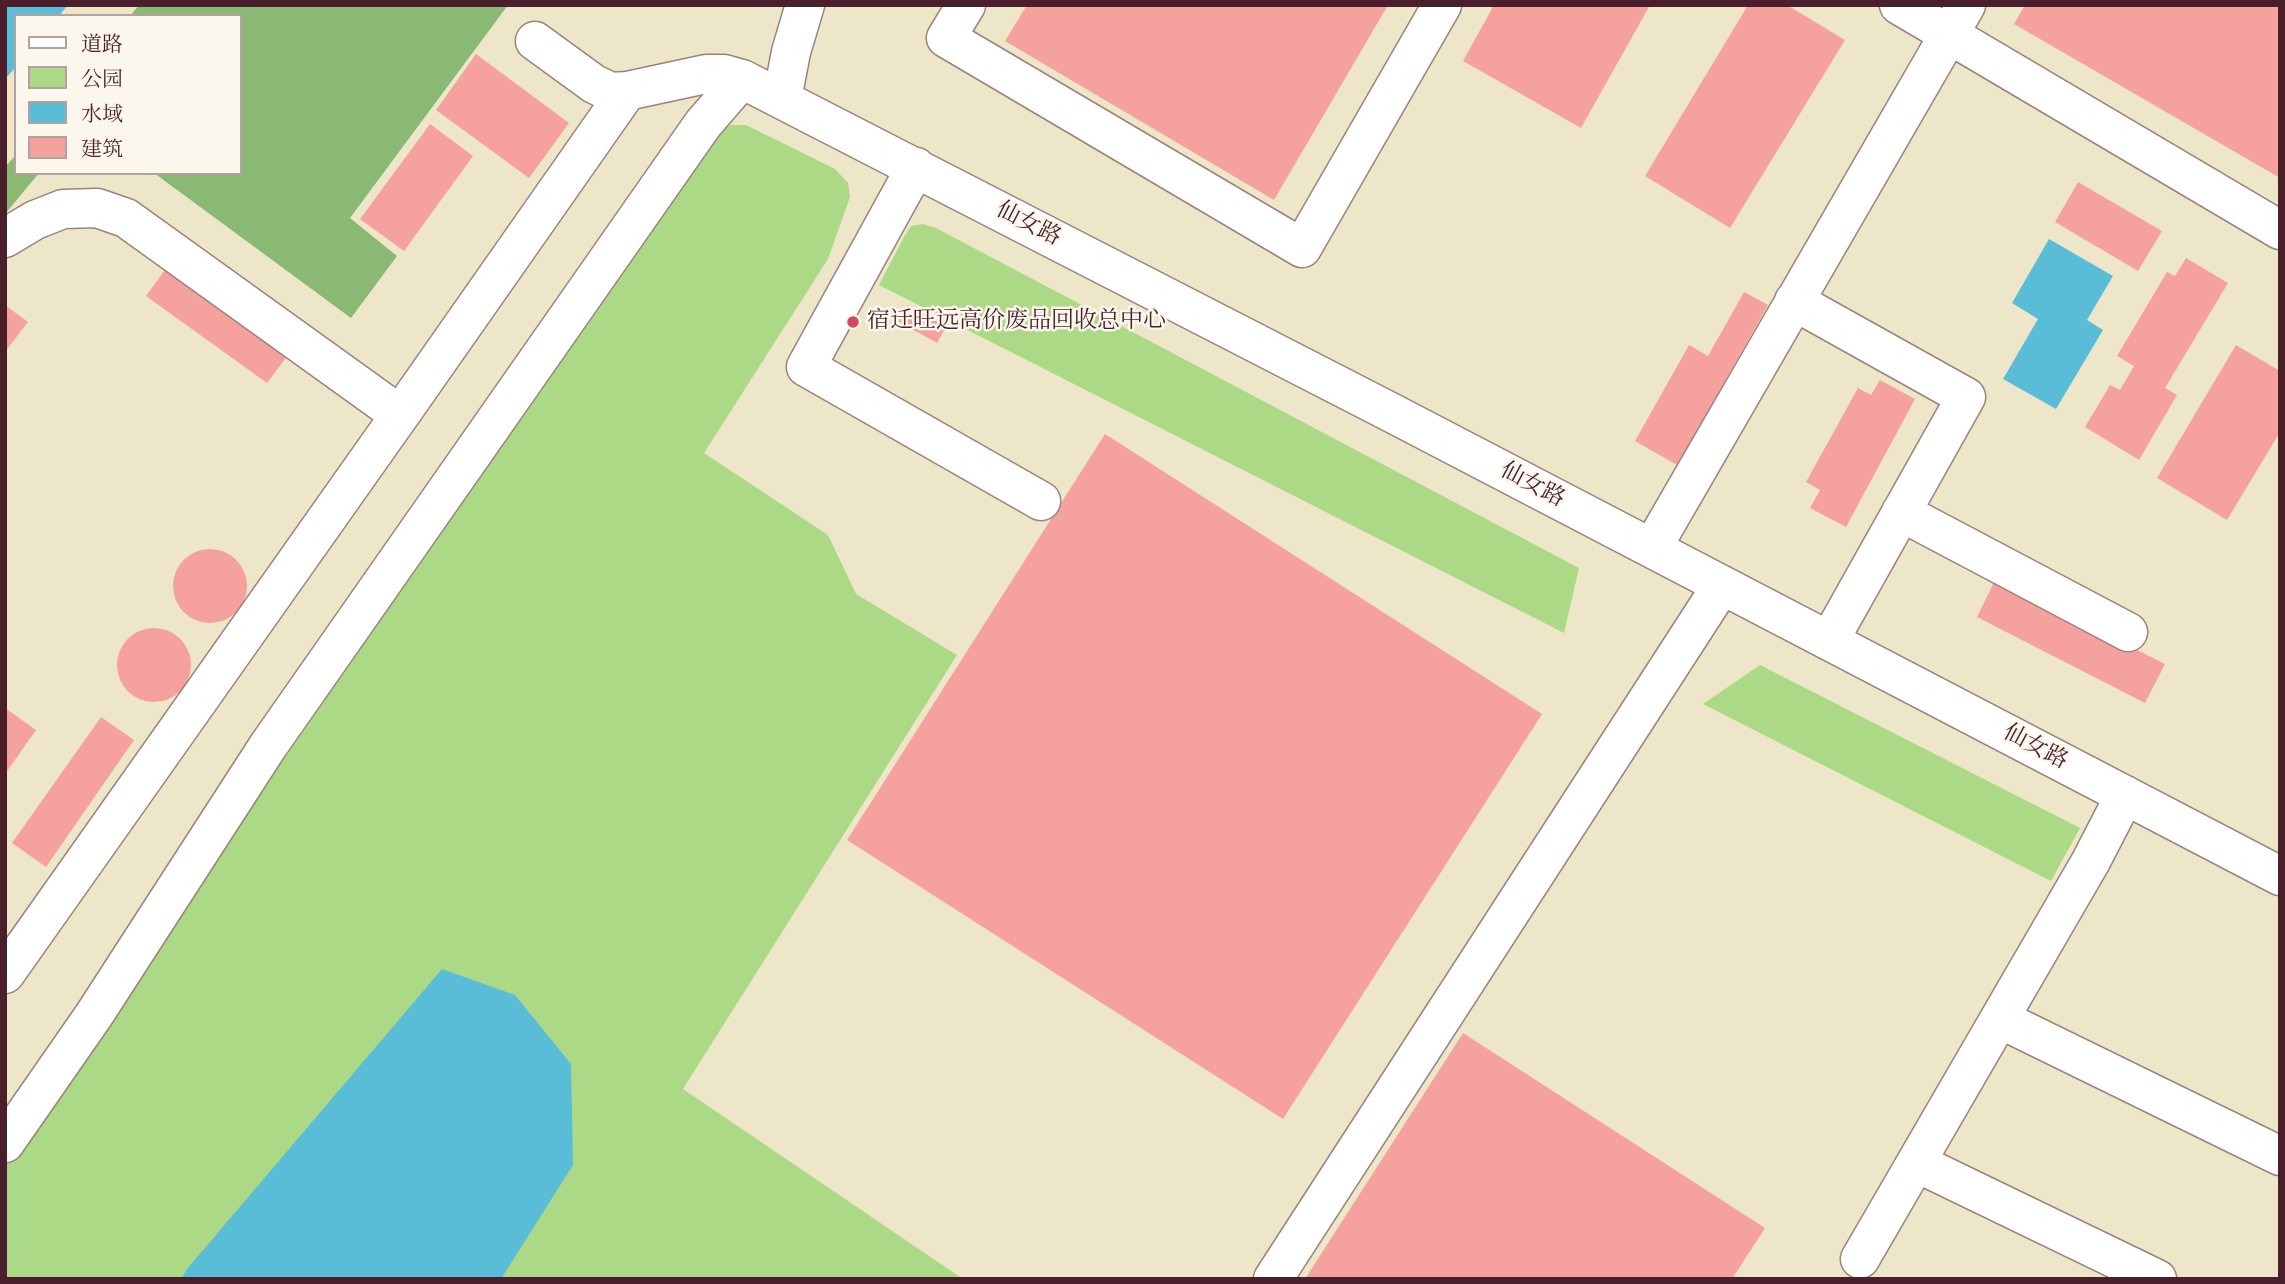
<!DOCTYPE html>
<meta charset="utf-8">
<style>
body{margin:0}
#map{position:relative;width:2285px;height:1284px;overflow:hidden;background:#eee6c9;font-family:"IM FELL Double Pica","Noto Serif SC",serif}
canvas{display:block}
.frame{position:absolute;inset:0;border:7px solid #4a1f2b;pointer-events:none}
.legend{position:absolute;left:14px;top:14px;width:228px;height:161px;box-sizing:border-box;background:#fbf7ec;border:2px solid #b4a19f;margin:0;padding:9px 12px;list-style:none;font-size:21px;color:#4a1f2b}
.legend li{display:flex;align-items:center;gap:14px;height:35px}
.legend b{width:35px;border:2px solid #b4a19f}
</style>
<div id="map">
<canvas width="2285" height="1284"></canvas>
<div class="frame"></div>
<ul class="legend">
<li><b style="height:9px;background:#fff"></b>道路</li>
<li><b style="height:19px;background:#acd986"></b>公园</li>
<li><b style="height:19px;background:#5abdd8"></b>水域</li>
<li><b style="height:19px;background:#f5a19d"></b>建筑</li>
</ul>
</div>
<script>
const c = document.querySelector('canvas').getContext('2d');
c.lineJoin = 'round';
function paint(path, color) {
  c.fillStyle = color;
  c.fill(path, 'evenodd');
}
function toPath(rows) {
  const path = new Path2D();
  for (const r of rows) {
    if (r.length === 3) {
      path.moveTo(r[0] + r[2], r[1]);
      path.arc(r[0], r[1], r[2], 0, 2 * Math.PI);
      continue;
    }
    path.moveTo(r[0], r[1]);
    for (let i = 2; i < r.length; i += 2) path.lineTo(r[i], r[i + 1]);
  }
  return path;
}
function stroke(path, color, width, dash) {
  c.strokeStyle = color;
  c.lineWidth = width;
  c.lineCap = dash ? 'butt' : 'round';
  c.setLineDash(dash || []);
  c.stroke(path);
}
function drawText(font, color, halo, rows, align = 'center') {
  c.font = font + ' "IM FELL Double Pica","Noto Serif SC",serif';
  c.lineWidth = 5;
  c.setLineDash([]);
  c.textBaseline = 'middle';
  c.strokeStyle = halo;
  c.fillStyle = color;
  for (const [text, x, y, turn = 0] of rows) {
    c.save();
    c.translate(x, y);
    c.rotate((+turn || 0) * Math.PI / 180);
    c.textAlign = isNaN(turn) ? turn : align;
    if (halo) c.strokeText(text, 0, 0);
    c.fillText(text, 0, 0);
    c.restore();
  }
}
const green = toPath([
 [731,125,746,125,835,169,848,183,850,197,828,259,704,453,828,535,856,594,957,655,683,1089,963,1279,5,1279,5,1163,718,131],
 [923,224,936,228,1579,568,1564,633,879,285,904,237,911,226],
 [1760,665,2080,828,2051,881,1703,704]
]);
const forest = toPath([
 [139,5,508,5,350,218,397,256,351,318,154,173,240,173,240,16,130,16],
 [16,155,16,173,39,173,5,214,5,167]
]);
const water = toPath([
 [5,5,68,5,59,16,16,16,16,67,5,79],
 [2049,239,2113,276,2087,320,2103,330,2056,409,2003,379,2038,319,2012,303],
 [442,969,515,995,571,1064,573,1165,501,1279,181,1279,187,1269]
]);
const building = toPath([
 [1027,5,1388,5,1274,200,1005,41],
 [1494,5,1650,5,1581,128,1463,61],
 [1748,5,1787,5,1845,40,1730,228,1645,176],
 [2025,5,2280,5,2280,178,2014,24],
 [476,54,569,123,529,178,436,110],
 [430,124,473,156,404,251,360,219],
 [2078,182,2162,231,2138,271,2055,222],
 [2186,258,2228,283,2165,388,2177,395,2139,460,2085,427,2110,385,2120,390,2134,366,2117,356,2167,272,2175,276],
 [170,263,291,351,267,383,146,296],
 [1744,292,1768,305,1692,439,1704,446,1689,472,1635,441,1689,345,1708,356],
 [5,305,28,322,5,352],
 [908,305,946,327,937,343,898,321],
 [2236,345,2280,371,2280,432,2227,520,2157,478],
 [1880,380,1915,399,1846,527,1810,508,1820,490,1806,482,1858,388,1871,395],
 [1105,434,1542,714,1283,1119,847,840],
 [210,586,37],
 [1996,578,2165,664,2145,703,1977,617],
 [154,665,37],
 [5,708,36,730,5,774],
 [101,717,134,740,46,867,12,843],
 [1463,1033,1765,1228,1732,1279,1305,1279]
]);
const minor = toPath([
 [966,5,946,38,1302,248,1442,5],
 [1899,5,2280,230],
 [535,41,594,84,611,92,627,91,706,74,724,74,742,79],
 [782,99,791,52,805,5],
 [916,167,806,367,1041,501],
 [5,238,35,220,63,209,97,208,126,218,400,415,627,91],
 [1794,301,1966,397,1829,641],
 [1901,512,2128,632],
 [1652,548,1966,5],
 [5,974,400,415],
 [2000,1019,2280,1156],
 [5,1143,94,1015,268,746,703,124,742,79,1394,414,2280,876],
 [1917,1163,2157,1279],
 [1860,1259,2091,861,2125,795],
 [1273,1279,1722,585]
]);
const markers = [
 [853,322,7,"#d1495b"]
];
const streetNames = [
 ["仙女路",1028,225,27],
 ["仙女路",1532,486,28],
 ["仙女路",2035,748,28]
];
const poiNames = [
 ["宿迁旺远高价废品回收总中心",867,322]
];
paint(green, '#acd986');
paint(forest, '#89b973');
paint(water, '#5abdd8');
paint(building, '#f5a19d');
stroke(minor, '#9c827a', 41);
stroke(minor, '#fff', 38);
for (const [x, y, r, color] of markers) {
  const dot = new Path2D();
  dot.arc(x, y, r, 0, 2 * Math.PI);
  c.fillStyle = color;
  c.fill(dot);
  stroke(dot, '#fbf7ec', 2.5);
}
drawText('23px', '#4a1f2b', '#fbf7ec', streetNames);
drawText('23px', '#4a1f2b', '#fbf7ec', poiNames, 'left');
</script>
